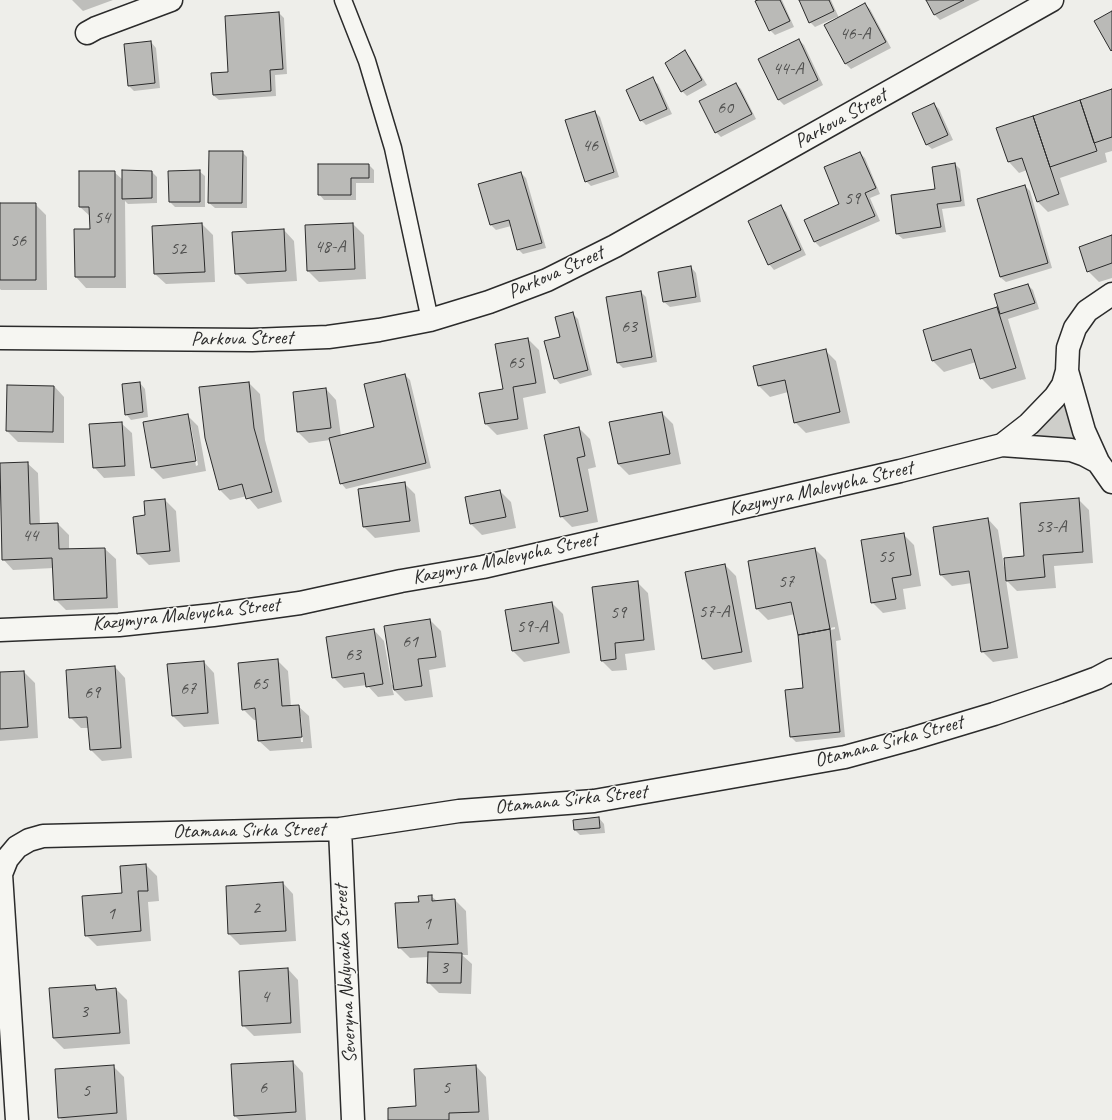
<!DOCTYPE html>
<meta charset="utf-8">
<style>
body{margin:0}
canvas{display:block;background:#eeeeea}
</style>
<canvas width="1112" height="1120"></canvas>
<script>
const c = document.querySelector('canvas').getContext('2d');
c.lineJoin = 'round';
function paint(path, color) {
  c.fillStyle = color;
  c.fill(path, 'evenodd');
}
function toPath(rows) {
  const path = new Path2D();
  for (const r of rows) {
    path.moveTo(r[0], r[1]);
    for (let i = 2; i < r.length; i += 2) path.lineTo(r[i], r[i + 1]);
  }
  return path;
}
function stroke(path, color, width, dash) {
  c.strokeStyle = color;
  c.lineWidth = width;
  c.lineCap = dash ? 'butt' : 'round';
  c.setLineDash(dash || []);
  c.stroke(path);
}
function drawText(font, color, halo, rows, align = 'center') {
  c.font = font + ' Caveat,sans-serif';
  c.lineWidth = 3;
  c.setLineDash([]);
  c.textBaseline = 'middle';
  c.strokeStyle = halo;
  c.fillStyle = color;
  for (const [text, x, y, turn = 0] of rows) {
    c.save();
    c.translate(x, y);
    c.rotate((+turn || 0) * Math.PI / 180);
    c.textAlign = isNaN(turn) ? turn : align;
    if (halo) c.strokeText(text, 0, 0);
    c.fillText(text, 0, 0);
    c.restore();
  }
}
const green = toPath([
 [1065,399,1078,437,1074,441,1030,439,1029,435]
]);
const shadow = toPath([
 [72,0,113,0,83,11],
 [761,0,782,0,794,27,775,35,770,30],
 [800,0,831,0,839,18,865,4,870,9,891,48,851,69,846,64,826,25,838,18,837,17,815,27,810,22],
 [928,0,980,0,940,20,935,15],
 [279,13,284,18,287,74,275,75,276,96,219,100,213,95],
 [799,40,804,45,823,85,784,105,778,99],
 [151,42,156,48,160,88,134,91,129,86],
 [685,52,690,57,707,85,687,96,682,91],
 [652,79,658,84,672,114,646,125,641,120],
 [736,84,741,89,756,119,721,137,716,132],
 [1112,90,1112,151,1105,153,1107,162,1060,178,1069,205,1048,212,1037,201,1027,170,1019,173,1009,162],
 [934,104,939,109,953,140,932,149,926,144],
 [595,112,600,117,619,177,591,186,586,181],
 [242,152,247,157,247,208,215,208,209,203],
 [860,153,865,158,880,194,870,198,880,221,820,247,815,242,806,220,841,205],
 [955,164,960,169,965,206,942,209,946,232,903,239,897,234,937,190],
 [369,165,374,170,374,183,356,183,356,200,324,200,319,194],
 [199,171,205,176,205,207,175,207,170,202,169,172],
 [114,172,123,180,152,172,157,177,157,203,128,204,125,201,126,288,86,288,76,277,75,230,91,230,91,217,80,207],
 [521,173,526,178,546,248,523,254,518,249,511,226,496,230,491,225,480,185],
 [1025,186,1030,191,1052,268,1006,282,1000,277],
 [0,204,35,204,46,215,47,290,1,290,0,289],
 [781,207,786,212,806,255,774,270,769,264],
 [202,224,213,235,215,282,166,284,155,274],
 [353,224,364,235,366,279,319,282,308,271,306,226],
 [284,230,294,241,297,281,247,284,236,273],
 [1112,236,1112,278,1099,282,1088,271],
 [691,267,696,273,701,302,670,307,664,302],
 [1028,285,1033,290,1039,309,1008,319,1026,379,992,389,981,378,976,362,944,372,933,361,924,331,997,308,1000,311],
 [641,292,646,297,657,362,623,368,618,363,607,298],
 [572,313,578,319,592,375,560,384,555,378,561,337],
 [528,339,539,350,546,393,523,398,528,429,497,435,486,424],
 [825,350,836,361,850,423,806,433,795,422,788,392,770,397,759,386],
 [405,375,410,380,431,468,346,489,341,483,330,440,309,443,298,432,294,393,326,389,336,400,341,436,375,428],
 [140,383,145,389,148,417,131,420,126,414],
 [249,383,260,394,265,440,282,502,258,509,247,496,230,500,220,490],
 [8,386,54,386,64,397,64,443,18,442,7,431],
 [662,413,673,424,681,464,629,475,618,464],
 [187,415,198,426,206,471,163,479,152,468,144,423],
 [189,426,191,426,198,465,196,466],
 [121,423,132,433,135,476,104,478,94,467],
 [579,428,590,439,596,467,588,469,598,522,572,527,561,516],
 [27,463,38,473,40,525,58,524,69,535,69,550,105,549,116,559,118,608,66,610,55,599,54,568,13,570,3,559,0,464],
 [404,483,415,494,420,532,375,538,364,527,359,490],
 [500,491,511,502,516,528,482,535,471,524,466,498],
 [165,500,176,511,180,562,149,565,138,554,135,517,146,516],
 [1079,500,1089,510,1093,563,1054,566,1056,588,1017,591,1006,580,1018,658,993,662,982,651,972,583,952,586,941,575,934,528,988,519,998,530,1004,567,1006,567,1025,557],
 [903,534,914,545,921,586,903,589,906,609,883,613,872,602],
 [815,549,826,560,841,640,836,641,845,737,796,742,791,737,804,689,799,635,795,614,768,620,757,609],
 [835,627,835,629,810,634,806,633],
 [725,565,736,576,752,662,714,670,703,659,686,572],
 [637,582,648,593,655,650,625,654,627,670,612,671,602,661],
 [552,603,563,614,570,653,524,662,513,651],
 [430,620,441,631,446,667,429,670,433,697,405,701,392,688,394,695,378,697,367,685,344,688,333,677,374,630,384,641,392,685,394,684],
 [277,660,288,671,291,706,298,706,309,716,312,748,270,751,259,741,257,720,254,720,243,709],
 [299,716,301,716,303,742,301,742],
 [204,662,214,673,219,724,184,727,173,716,168,665],
 [115,667,125,678,132,758,102,761,91,750,89,728,81,728,70,717],
 [24,672,35,683,38,738,0,741,0,673],
 [599,818,604,824,605,833,580,835,575,830,574,821],
 [146,865,157,876,159,901,148,902,151,941,97,946,86,935,123,894],
 [283,883,293,894,296,941,240,945,229,934,227,887],
 [431,896,437,901,455,900,466,911,468,955,462,955,472,964,471,994,439,993,428,982,429,957,410,958,399,947],
 [288,969,298,980,301,1033,254,1036,243,1025],
 [95,986,99,990,116,989,127,1000,130,1044,64,1049,53,1038],
 [293,1062,303,1073,306,1120,239,1120,235,1116],
 [113,1066,124,1077,127,1120,62,1120,59,1117],
 [476,1066,486,1077,489,1120,389,1120,417,1107]
]);
const building = toPath([
 [758,0,780,0,790,21,769,31,755,1,758,0],
 [799,0,829,0,834,11,809,23,799,0],
 [926,0,964,0,934,15,926,0],
 [865,3,886,42,845,64,824,25,865,3],
 [1112,11,1112,50,1111,51,1094,21,1112,11],
 [279,12,283,69,270,70,271,91,213,95,211,73,228,72,225,16,279,12],
 [799,39,818,80,778,100,758,59,799,39],
 [151,41,155,83,128,86,124,44,151,41],
 [685,50,702,80,681,92,665,63,685,50],
 [653,77,667,109,640,121,626,90,653,77],
 [736,83,752,114,715,133,699,101,736,83],
 [1112,89,1112,137,1094,143,1080,100,1112,89],
 [1080,100,1097,151,1050,167,1033,116,1080,100],
 [934,103,948,135,926,145,912,113,934,103],
 [595,111,614,172,585,182,565,120,595,111],
 [1033,116,1059,194,1037,202,1022,158,1008,162,996,128,1033,116],
 [209,151,243,151,242,203,208,203,209,151],
 [860,152,876,188,865,193,875,216,814,242,804,220,839,204,824,167,860,152],
 [955,163,961,201,937,204,941,227,896,234,891,195,935,189,932,167,955,163],
 [318,164,369,164,369,178,351,178,351,195,318,195,318,164],
 [122,170,152,171,152,198,122,199,122,170],
 [200,170,200,202,169,202,168,171,200,170],
 [79,171,115,171,115,277,75,277,74,229,90,229,89,207,79,207,79,171],
 [521,172,542,243,517,250,509,220,490,225,478,184,521,172],
 [1025,185,1048,263,1000,277,977,199,1025,185],
 [0,203,36,203,36,280,0,280,0,203],
 [781,205,801,250,768,265,748,221,781,205],
 [202,223,205,272,154,274,152,226,202,223],
 [353,223,355,269,307,271,305,225,353,223],
 [284,229,286,271,235,274,232,232,284,229],
 [1112,235,1112,263,1087,272,1079,247,1112,235],
 [691,266,696,297,663,302,658,272,691,266],
 [1028,284,1035,303,1000,314,994,294,1028,284],
 [641,291,652,357,617,363,606,297,641,291],
 [997,307,1016,368,980,379,971,349,932,361,923,330,997,307],
 [573,312,588,370,554,379,544,341,560,337,555,317,573,312],
 [528,338,536,383,513,387,518,419,485,424,479,393,503,389,495,344,528,338],
 [826,349,840,412,794,423,785,380,758,386,753,366,826,349],
 [405,374,426,463,340,484,329,438,374,427,364,384,405,374],
 [140,382,143,412,125,415,122,384,140,382],
 [249,382,254,428,272,492,246,499,242,484,219,490,205,438,199,387,249,382],
 [7,385,54,386,53,432,6,431,7,385],
 [326,388,331,428,297,432,293,392,326,388],
 [662,412,670,454,618,464,609,422,662,412],
 [188,414,196,461,151,468,143,422,188,414],
 [122,422,125,466,93,468,89,424,122,422],
 [579,427,585,456,577,458,588,511,560,517,544,435,579,427],
 [28,462,30,524,58,523,59,549,105,548,107,598,54,600,52,558,2,560,0,463,28,462],
 [405,482,410,521,363,527,358,489,405,482],
 [500,490,506,517,470,524,465,497,500,490],
 [1079,498,1083,552,1043,555,1045,577,1006,581,1004,558,1024,556,1020,503,1079,498],
 [165,499,170,551,137,554,133,517,145,515,144,501,165,499],
 [988,518,1008,648,981,652,969,571,940,575,933,527,988,518],
 [904,533,911,575,892,578,896,599,871,603,861,540,904,533],
 [815,548,830,629,798,635,791,602,756,609,748,561,815,548],
 [725,564,742,652,702,659,685,572,725,564],
 [638,581,644,640,615,643,616,659,601,661,592,587,638,581],
 [552,602,559,643,512,651,505,610,552,602],
 [430,619,436,657,418,659,422,686,394,690,384,626,430,619],
 [374,629,383,684,366,687,364,673,332,678,326,637,374,629],
 [830,629,840,732,790,737,785,690,803,688,798,635,830,629],
 [278,659,282,706,299,705,302,737,258,741,255,708,242,710,238,663,278,659],
 [204,661,208,713,172,716,167,664,204,661],
 [115,666,121,748,90,750,87,717,69,718,66,670,115,666],
 [24,671,28,727,0,729,0,672,24,671],
 [599,817,600,828,574,830,573,820,599,817],
 [146,864,148,891,138,891,141,931,85,936,82,896,122,893,120,866,146,864],
 [283,882,286,931,228,934,226,886,283,882],
 [432,895,432,901,455,899,458,944,398,948,395,903,419,902,418,896,432,895],
 [428,952,462,953,461,983,427,983,428,952],
 [288,968,291,1023,242,1026,239,971,288,968],
 [95,985,96,990,116,988,120,1033,53,1038,49,988,95,985],
 [293,1061,296,1112,234,1116,231,1064,293,1061],
 [114,1065,117,1113,58,1118,55,1069,114,1065],
 [476,1065,479,1112,449,1113,449,1120,388,1120,388,1108,416,1106,414,1069,476,1065]
]);
const lane = toPath([
 [343,0,367,61,393,148,430,320]
]);
const street = toPath([
 [87,33,96,28,171,0],
 [1067,371,1084,431,1098,462,1112,482],
 [1002,445,1029,424,1055,397,1063,385,1067,371,1068,348,1075,328,1087,311,1112,294],
 [0,630,119,625,213,615,300,603,401,581,483,567,900,471,1002,445,1071,450,1085,455,1098,462],
 [340,829,353,1120],
 [17,1120,1,874,7,859,17,847,29,840,43,836,340,829,459,811,594,801,845,757,911,739,994,714,1059,692,1097,678,1112,670]
]);
const secondary = toPath([
 [0,338,252,340,328,337,379,330,430,320,489,302,547,280,615,246,1052,0]
]);
const numberNames = [
 ["46-А",855,34],
 ["44-А",788,69],
 ["60",725,108],
 ["46",590,146],
 ["59",852,199],
 ["54",102,218],
 ["56",18,241],
 ["48-А",330,247],
 ["52",178,249],
 ["63",629,327],
 ["65",516,363],
 ["53-А",1051,527],
 ["44",30,536],
 ["55",886,557],
 ["57",786,582],
 ["57-А",714,612],
 ["59",618,613],
 ["59-А",532,627],
 ["61",410,642],
 ["63",353,655],
 ["65",260,684],
 ["67",188,689],
 ["69",92,693],
 ["2",256,908],
 ["1",111,914],
 ["1",427,924],
 ["3",444,968],
 ["4",265,997],
 ["3",84,1012],
 ["6",263,1088],
 ["5",446,1088],
 ["5",86,1091]
];
const streetNames = [
 ["Parkova Street",841,119,-29],
 ["Parkova Street",556,273,-24],
 ["Parkova Street",242,339,-1],
 ["Kazymyra Malevycha Street",821,489,-13],
 ["Kazymyra Malevycha Street",505,559,-12],
 ["Kazymyra Malevycha Street",186,615,-6],
 ["Otamana Sirka Street",889,742,-15],
 ["Otamana Sirka Street",571,800,-6],
 ["Otamana Sirka Street",249,831,-1],
 ["Severyna Nalyvaika Street",346,974,-93]
];
paint(green, '#cececa');
paint(shadow, '#0003');
paint(building, '#babab7');
stroke(building, '#2b2b2b', 1);
stroke(lane, '#2b2b2b', 19);
stroke(street, '#2b2b2b', 25);
stroke(secondary, '#2b2b2b', 25);
stroke(lane, '#f6f6f2', 16);
stroke(street, '#f6f6f2', 22);
stroke(secondary, '#f6f6f2', 22);
drawText('18px', '#4f4f4e', null, numberNames);
drawText('20px', '#2b2b2b', '#f6f6f2', streetNames);
</script>
